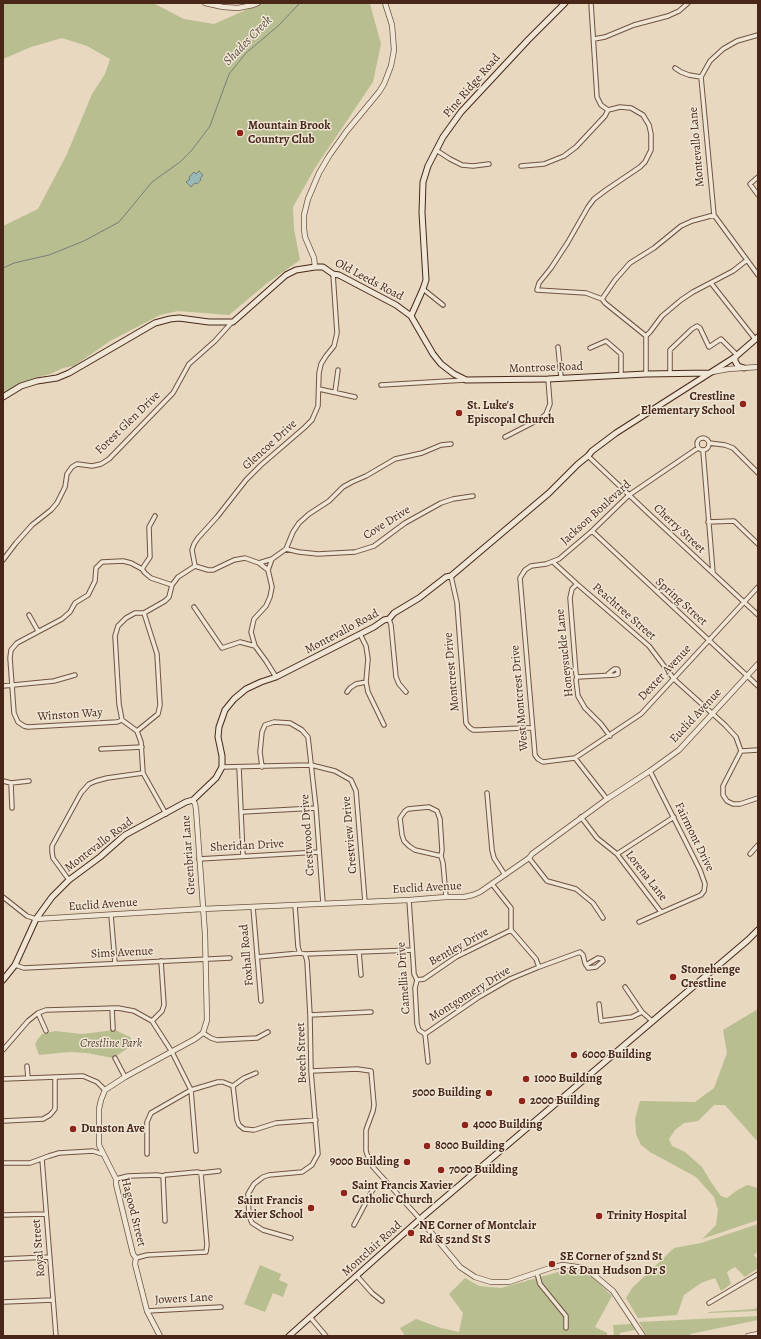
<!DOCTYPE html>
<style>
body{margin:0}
#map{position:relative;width:761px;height:1339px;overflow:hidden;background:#e7d8bf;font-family:Alegreya,serif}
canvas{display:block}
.frame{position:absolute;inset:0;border:4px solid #482719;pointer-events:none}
</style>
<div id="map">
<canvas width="761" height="1339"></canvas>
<div class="frame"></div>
</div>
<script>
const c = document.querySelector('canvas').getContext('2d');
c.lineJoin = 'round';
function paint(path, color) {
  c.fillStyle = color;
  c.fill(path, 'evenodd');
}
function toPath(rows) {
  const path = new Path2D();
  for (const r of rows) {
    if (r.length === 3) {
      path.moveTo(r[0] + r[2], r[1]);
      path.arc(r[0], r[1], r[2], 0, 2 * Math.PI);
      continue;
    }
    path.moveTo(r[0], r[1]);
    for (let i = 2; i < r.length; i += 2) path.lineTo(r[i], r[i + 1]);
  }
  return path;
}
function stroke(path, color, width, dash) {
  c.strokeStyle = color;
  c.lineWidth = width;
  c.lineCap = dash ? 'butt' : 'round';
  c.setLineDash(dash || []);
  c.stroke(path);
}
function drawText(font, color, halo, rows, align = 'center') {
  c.font = font + ' Alegreya,serif';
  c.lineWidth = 3;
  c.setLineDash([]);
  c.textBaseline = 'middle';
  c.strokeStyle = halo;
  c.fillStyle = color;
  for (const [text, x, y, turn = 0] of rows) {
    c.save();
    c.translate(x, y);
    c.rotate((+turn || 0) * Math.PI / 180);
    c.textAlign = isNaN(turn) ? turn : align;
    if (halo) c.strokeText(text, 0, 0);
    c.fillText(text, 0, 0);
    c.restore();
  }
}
const green = toPath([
 [3,3,153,3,184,19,214,24,262,3,370,4,381,44,373,82,315,168,293,207,294,229,300,260,266,284,229,315,178,311,160,315,110,341,74,366,63,368,50,374,38,377,3,395,3,226,38,209,67,154,92,94,105,74,110,59,87,46,62,38,31,47,3,59],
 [758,1009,758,1142,725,1105,714,1105,698,1121,684,1123,675,1130,669,1139,672,1146,685,1152,702,1167,711,1182,721,1196,727,1198,736,1191,747,1185,758,1188,758,1220,702,1239,716,1225,718,1210,714,1197,696,1177,650,1152,641,1145,636,1134,635,1119,640,1101,695,1102,714,1088,727,1053,723,1030],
 [115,1030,130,1037,134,1044,113,1058,87,1053,69,1052,39,1055,35,1044,38,1039,42,1034,55,1031,82,1034],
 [758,1224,758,1251,754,1255,758,1260,758,1268,745,1277,735,1267,727,1272,731,1284,721,1291,715,1278,701,1283,684,1295,677,1315,638,1318,626,1298,632,1288,674,1248,701,1243],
 [260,1265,281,1274,279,1280,288,1284,283,1297,273,1293,265,1312,244,1304],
 [562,1271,582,1272,595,1279,612,1296,595,1327,607,1333,607,1336,405,1336,400,1328,416,1319,441,1328,459,1332,463,1313,449,1294,465,1278,479,1286,501,1288],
 [758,1307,758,1311,708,1313,709,1312,754,1309],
 [758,1316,758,1320,690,1334,690,1336,675,1336,673,1335,647,1336,639,1322],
 [632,1324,635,1330,620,1333,619,1336,614,1336,613,1325]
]);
const water = toPath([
 [199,171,203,175,200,179,201,180,197,184,195,183,191,187,186,182,190,179,189,177,194,172,196,174,199,171]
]);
const stream = toPath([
 [3,268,14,263,49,255,84,241,119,222,152,182,180,162,192,150,210,126,229,74,246,53,278,26,300,3]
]);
const minor = toPath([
 [591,3,597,97,601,105,608,110,620,107,631,108,643,115,649,125,651,134,651,150,645,162,640,167,606,190,594,199,588,207,568,242,551,268,539,283,537,290,586,293,602,299,605,303,646,336],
 [758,35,737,41,723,49,710,61,701,77,714,215,758,275],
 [594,39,605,37,634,25,668,16,679,11,688,3],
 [675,68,681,72,689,75,701,77],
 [436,150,450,159,462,165,473,166,489,164],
 [521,166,544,164,564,156,576,147,605,116,608,110],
 [758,177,750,184,758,195],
 [711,283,755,339],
 [423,289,443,305],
 [602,299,615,280,630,263,654,248,681,226,692,221,714,215],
 [646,336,650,332,662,316,681,300,693,292,733,271,747,260],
 [558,347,561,377],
 [590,348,606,341,621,354,621,375],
 [646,374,646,336],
 [670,374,670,350,692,329,697,326,700,328,709,347,721,339,737,355],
 [381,385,465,380],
 [319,389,355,397],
 [335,392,338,370],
 [505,437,540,419,546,414,550,404,548,379],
 [703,444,6],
 [709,443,725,445,733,448,758,473],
 [703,451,713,573],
 [588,456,647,512,758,615],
 [708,522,734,521,758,544],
 [592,531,758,686],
 [286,549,299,552,318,554,355,552,374,546,405,523,441,503,453,499,473,496],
 [272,559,268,570,272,587,270,597,266,606,254,619,251,632,255,646,266,661,276,677],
 [3,560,16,543,32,525,51,510,57,503,65,487,67,474,72,467,77,464,92,466,101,464,109,459,173,393,189,364,215,341,232,322],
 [553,562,577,584,649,646,674,679,725,725,736,737,741,751,723,786,723,795,727,801,733,804,740,804,758,798],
 [259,563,272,559,286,549,293,532,299,523,309,514,329,501,343,487,352,482,366,476,395,459,422,453,441,445,451,444],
 [142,569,150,557,149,527,155,516],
 [268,570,259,563,245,558,234,560,213,570,208,570,195,566,192,550,194,544,198,538,217,517,246,480,261,465,304,428,312,420,318,406,319,373,321,364,326,356,334,346,337,333,333,274],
 [451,576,457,603,466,723,469,727,473,730,479,730,523,728,531,728],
 [577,584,572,589,570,598,576,674,577,677,576,680,578,696,585,708,601,724,610,736],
 [194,607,222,648,240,642,255,646],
 [29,615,38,631],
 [389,619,391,625,396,677,399,684,406,692],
 [360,634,366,646,368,659,366,682,368,692,384,725],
 [577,677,615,675,618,674,618,670,617,669,614,669,608,674],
 [3,686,54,681,75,675],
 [347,692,350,688,356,684,366,682],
 [122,720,117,722,28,727,24,726,18,722,14,713,10,658,11,650,17,643,62,619,70,612,75,603,88,595,95,581,96,568,102,562,123,561,131,563,142,569,145,573,151,578,172,585],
 [137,731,153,718,158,714,160,705,157,654,144,613],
 [101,749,142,747],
 [741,751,758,750],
 [575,758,641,714,758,587],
 [222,767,311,765,335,771,351,780,356,791,365,902],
 [239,767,243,856],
 [262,767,260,752,262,732,265,725,274,722,290,723,302,730,308,737,316,808,323,903],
 [3,781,11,783,29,781],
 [11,783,12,808],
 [487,793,492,850,494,858,505,875],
 [607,799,575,758,543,762,538,759,535,755,520,578,525,570,531,566,546,564,559,559,592,531,629,495,698,448],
 [242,812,316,808],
 [166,814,143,773,141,742,137,731,122,720,119,704,115,636,118,626,126,618,135,613,144,613,165,601,169,597,172,585,178,577,195,566],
 [581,817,597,838,617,854,661,912],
 [617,854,674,817],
 [750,854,758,845],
 [441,856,415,850,409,846,404,841,402,835,400,818,405,811,408,809,429,807,437,811,440,819,442,850,441,856,443,863,446,897],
 [529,858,547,881,576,889,593,903,603,918],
 [199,859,319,852],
 [69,880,53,858,52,852,52,846,81,793,89,784,96,781,107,778,143,773],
 [492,884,511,908,511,930,536,959,539,967],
 [3,897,27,916,36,919],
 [409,900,414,974,417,980,415,988,417,1024,419,1030,425,1034,428,1062],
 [295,905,298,947,300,953],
 [253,907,261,1001],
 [111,915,115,963],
 [639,922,701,895,704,891,705,884,700,870,650,771],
 [359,952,361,975],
 [257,957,300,953,305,954,412,950],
 [15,965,24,968,230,958],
 [417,980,424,979,456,957,511,930],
 [625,987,642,1012],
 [599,1004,601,1021,632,1017,642,1012,652,1021],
 [112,1008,113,1029],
 [38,1013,46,1031],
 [310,1015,371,1012],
 [152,1021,162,1011,164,1005,161,961],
 [203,1033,211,1038,217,1040,257,1038,268,1032],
 [425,1034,479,997,510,979,539,967,580,952,583,955,585,963,587,966,588,968,596,967,603,961,602,959,598,958,586,965],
 [3,1050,28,1021,38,1013,46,1010,118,1008,134,1011,152,1021,172,1052,191,1090,196,1151],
 [115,1058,125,1077],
 [27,1066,28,1078],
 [311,1071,357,1069,371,1071,374,1105,373,1111,366,1130,366,1151,369,1160,373,1167,420,1219],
 [3,1079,83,1076,97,1082,105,1090],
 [233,1086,244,1078,256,1073],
 [3,1121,43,1119,50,1115,55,1109,55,1078],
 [147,1154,147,1122,151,1113,191,1090,218,1082,223,1082,233,1086,237,1120,239,1125,244,1129,254,1130,276,1123,316,1120],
 [42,1159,56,1336],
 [3,1163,30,1163,49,1156,59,1153,93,1151,102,1154],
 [163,1176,165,1221],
 [116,1179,128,1176,157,1175,163,1176,165,1175,197,1172,201,1173,219,1171],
 [3,1215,46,1214],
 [354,1225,372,1191,374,1188,387,1183],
 [291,1238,263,1230,252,1223,249,1216,248,1194,254,1184,263,1177,269,1175,302,1172,312,1165,318,1154,311,1071,310,1015,307,961,305,954],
 [136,1258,147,1255,206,1252,207,1245,201,1173],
 [3,1259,50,1257],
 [537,1273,540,1284,566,1316,566,1328],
 [357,1276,372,1293,382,1301],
 [3,1302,53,1300],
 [709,1303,758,1274],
 [147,1311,221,1307],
 [310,1317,326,1336]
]);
const tertiary = toPath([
 [205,3,223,7,238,8,253,5,258,3],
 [315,267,314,258,305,237,304,229,304,215,308,199,319,173,329,156,346,132,379,92,384,84,391,66,394,50,392,25,385,3],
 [712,372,728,369,758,367],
 [36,919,202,909,409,900,446,897,464,897,473,895,480,892,529,858,532,854,607,799,650,771,679,750,758,664],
 [420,1219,460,1267,475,1277,491,1282,509,1282,553,1267,563,1265,584,1268,588,1270,613,1291,643,1336],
 [160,1336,147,1311,135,1264,136,1258,133,1254,116,1184,116,1179,99,1145,99,1109,101,1100,105,1090,125,1077,195,1039,203,1033,207,1020,205,934,196,809,195,804,193,800],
 [748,1336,758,1334]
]);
const secondary = toPath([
 [411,316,423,289,426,280,422,213,423,182,428,166,443,137,461,112,528,40,565,3],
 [735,357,735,361,738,366,744,368],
 [3,397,21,386,37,381,57,378,69,373,155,323,170,319,179,318,209,322,233,322,286,275,296,270,315,267,323,267,333,274,339,275,396,305,411,316,433,354,441,364,454,374,466,380,548,379,646,374,710,373],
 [3,980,15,965,36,919,52,897,69,880,100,857,125,835,186,802,193,800,216,778,222,767,222,756,218,737,219,727,225,710,234,699,246,689,261,682,276,677,374,627,384,620,389,619,394,613,419,598,446,577,451,576,549,493,578,464,588,456,592,451,616,433,735,357,758,337],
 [289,1336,420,1219,748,940,758,930]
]);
const markers = [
 [240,133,4,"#8f2418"],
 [743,404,4,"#8f2418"],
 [459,413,4,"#8f2418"],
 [673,977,4,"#8f2418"],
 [574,1055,4,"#8f2418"],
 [526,1079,4,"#8f2418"],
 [489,1093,4,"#8f2418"],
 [522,1101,4,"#8f2418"],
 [465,1125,4,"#8f2418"],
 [73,1129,4,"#8f2418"],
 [427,1146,4,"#8f2418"],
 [407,1162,4,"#8f2418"],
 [441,1170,4,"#8f2418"],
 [344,1193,4,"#8f2418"],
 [311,1208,4,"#8f2418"],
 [599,1216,4,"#8f2418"],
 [411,1233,4,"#8f2418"],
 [552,1264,4,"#8f2418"]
];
const streetNames = [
 ["Pine Ridge Road",472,86,-49],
 ["Montevallo Lane",697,147,-95],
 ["Old Leeds Road",369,280,28],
 ["Montrose Road",546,368,-2],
 ["Forest Glen Drive",128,423,-44],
 ["Glencoe Drive",270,445,-42],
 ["Jackson Boulevard",596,513,-42],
 ["Cove Drive",387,523,-32],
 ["Cherry Street",679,529,43],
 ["Spring Street",681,602,42],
 ["Peachtree Street",624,612,41],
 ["Montevallo Road",342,632,-28],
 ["Honeysuckle Lane",565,653,-96],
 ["Montcrest Drive",452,672,-95],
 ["Dexter Avenue",665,673,-47],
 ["West Montcrest Drive",520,698,-95],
 ["Winston Way",70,715,-4],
 ["Euclid Avenue",696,716,-47],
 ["Crestwood Drive",308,835,-94],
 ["Crestview Drive",350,835,-95],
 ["Fairmont Drive",694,837,64],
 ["Montevallo Road",99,845,-37],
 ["Sheridan Drive",247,846,-3],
 ["Greenbriar Lane",189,855,-94],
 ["Lorena Lane",646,876,52],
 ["Euclid Avenue",427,888,-3],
 ["Euclid Avenue",103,905,-4],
 ["Bentley Drive",459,947,-29],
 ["Sims Avenue",122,953,-3],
 ["Foxhall Road",247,955,-95],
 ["Camellia Drive",404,978,-94],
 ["Montgomery Drive",470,994,-32],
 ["Beech Street",302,1053,-92],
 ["Hagood Street",133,1212,76],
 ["Royal Street",39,1248,-95],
 ["Montclair Road",372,1249,-42],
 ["Jowers Lane",184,1299,-3]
];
const poiNames = [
 ["Mountain Brook",248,126],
 ["Country Club",248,140],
 ["Crestline",735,397,"right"],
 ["Elementary School",735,411,"right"],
 ["St. Luke's",467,406],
 ["Episcopal Church",467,420],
 ["Stonehenge",681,970],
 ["Crestline",681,984],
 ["6000 Building",582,1055],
 ["1000 Building",534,1079],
 ["5000 Building",481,1093,"right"],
 ["2000 Building",530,1101],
 ["4000 Building",473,1125],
 ["Dunston Ave",81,1129],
 ["8000 Building",435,1146],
 ["9000 Building",399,1162,"right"],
 ["7000 Building",449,1170],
 ["Saint Francis Xavier",352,1186],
 ["Catholic Church",352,1200],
 ["Saint Francis",303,1201,"right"],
 ["Xavier School",303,1215,"right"],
 ["Trinity Hospital",607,1216],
 ["NE Corner of Montclair",419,1226],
 ["Rd & 52nd St S",419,1240],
 ["SE Corner of 52nd St",560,1257],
 ["S & Dan Hudson Dr S",560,1271]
];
const parkNames = [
 ["Crestline Park",111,1044]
];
const waterNames = [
 ["Shades Creek",248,41,-46]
];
paint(green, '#b8be90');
paint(water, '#98b9b8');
stroke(water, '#787f78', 1);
stroke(stream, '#787f78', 1);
stroke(minor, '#705342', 5.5);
stroke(tertiary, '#705342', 6);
stroke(secondary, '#482719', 7);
stroke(minor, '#efe6d5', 3.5);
stroke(tertiary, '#efe6d5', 4.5);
stroke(secondary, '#efe6d5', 5);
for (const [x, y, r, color] of markers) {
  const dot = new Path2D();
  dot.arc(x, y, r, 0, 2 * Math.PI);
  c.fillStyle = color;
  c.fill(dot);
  stroke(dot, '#efe6d5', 1.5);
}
drawText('12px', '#482719', '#efe6d5', streetNames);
drawText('bold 12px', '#482719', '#efe6d5', poiNames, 'left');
drawText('italic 12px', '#5e4531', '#efe6d5', parkNames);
drawText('italic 13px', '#5c4c41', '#efe6d5', waterNames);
</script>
